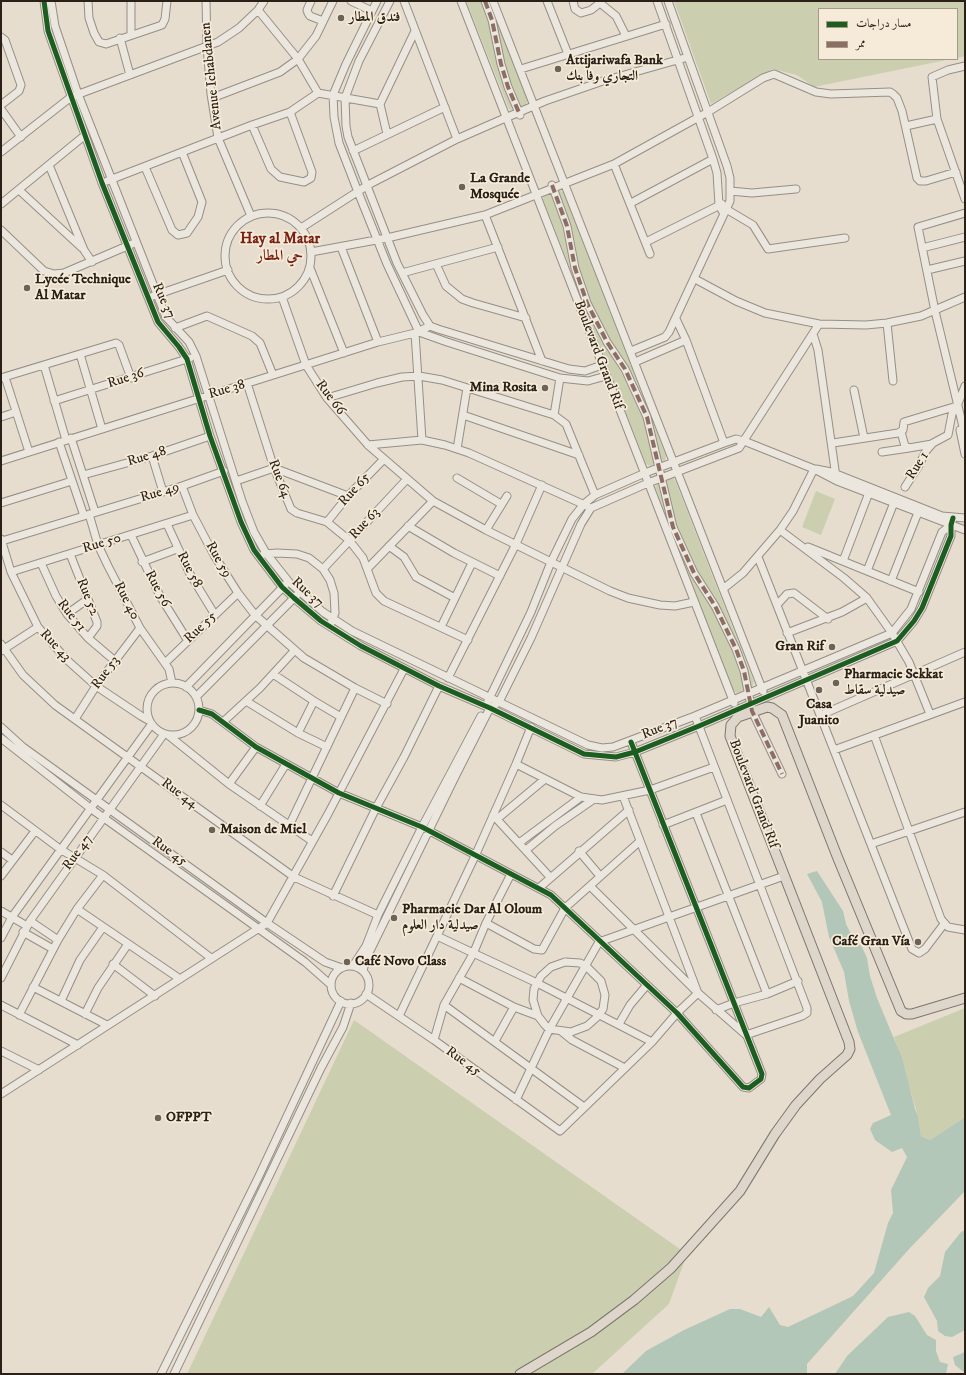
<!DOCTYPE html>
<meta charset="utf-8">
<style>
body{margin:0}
#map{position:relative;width:966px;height:1375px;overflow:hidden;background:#e6ddce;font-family:"IM FELL DW Pica",Amiri,serif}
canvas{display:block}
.frame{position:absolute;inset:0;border:2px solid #2b2018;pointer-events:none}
.legend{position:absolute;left:818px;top:8px;width:140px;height:52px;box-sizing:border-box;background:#f5ebd8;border:1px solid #a49a8b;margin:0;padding:5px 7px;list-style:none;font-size:12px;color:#2b2018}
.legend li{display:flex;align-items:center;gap:8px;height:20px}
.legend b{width:20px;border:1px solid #a49a8b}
</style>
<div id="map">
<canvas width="966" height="1375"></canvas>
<div class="frame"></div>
<ul class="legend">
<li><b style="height:5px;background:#1b5e20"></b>مسار دراجات</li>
<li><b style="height:5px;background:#8d6e63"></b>ممر</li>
</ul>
</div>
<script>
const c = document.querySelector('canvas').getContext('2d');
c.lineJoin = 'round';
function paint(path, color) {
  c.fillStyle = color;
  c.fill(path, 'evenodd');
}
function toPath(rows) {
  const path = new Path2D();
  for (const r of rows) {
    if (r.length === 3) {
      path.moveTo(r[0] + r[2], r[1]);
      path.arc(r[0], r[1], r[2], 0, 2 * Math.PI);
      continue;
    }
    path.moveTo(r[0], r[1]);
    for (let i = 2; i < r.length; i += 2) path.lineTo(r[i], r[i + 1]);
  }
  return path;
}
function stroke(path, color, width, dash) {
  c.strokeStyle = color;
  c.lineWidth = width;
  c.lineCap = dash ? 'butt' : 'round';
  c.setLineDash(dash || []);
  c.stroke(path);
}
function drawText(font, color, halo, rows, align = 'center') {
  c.font = font + ' "IM FELL DW Pica",Amiri,serif';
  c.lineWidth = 3.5;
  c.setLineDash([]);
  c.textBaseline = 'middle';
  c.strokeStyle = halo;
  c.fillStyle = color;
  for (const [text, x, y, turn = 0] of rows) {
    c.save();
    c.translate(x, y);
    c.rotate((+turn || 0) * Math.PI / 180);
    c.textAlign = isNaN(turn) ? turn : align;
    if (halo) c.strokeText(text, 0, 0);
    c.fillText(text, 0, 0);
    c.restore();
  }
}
const green = toPath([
 [466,1,489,1,528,100,526,105,512,110,509,109],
 [674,1,965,1,965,56,957,58,957,9,819,9,819,59,951,59,814,87,797,75,772,69,711,104],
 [559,190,563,192,666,456,665,460,650,466,646,464,543,199,544,196],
 [672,477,675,480,754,682,752,687,737,693,733,690,655,487,658,483],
 [816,491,835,499,821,535,802,527],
 [965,1008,965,1117,930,1140,921,1136,918,1116,894,1037],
 [354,1020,687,1254,669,1304,592,1374,187,1374]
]);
const water = toPath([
 [817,871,843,911,846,924,852,936,862,947,867,958,870,976,877,998,902,1058,915,1109,918,1116,921,1136,930,1140,965,1117,965,1191,910,1248,807,1364,807,1374,622,1374,646,1351,684,1330,730,1309,740,1309,761,1317,769,1307,780,1325,788,1327,853,1296,874,1273,888,1223,893,1213,891,1190,907,1157,902,1148,892,1152,875,1140,870,1129,873,1123,891,1115,858,1032,849,1001,844,972,829,937,822,902,807,874],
 [965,1230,965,1330,952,1337,945,1336,938,1331,937,1321,924,1297,928,1288,940,1276,945,1252,961,1232],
 [909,1312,915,1316,927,1335,936,1340,936,1351,940,1362,948,1364,946,1374,835,1374,847,1356,888,1317],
 [965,1352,965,1373,955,1365,953,1357]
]);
const minor = toPath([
 [44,1,48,31,102,183,158,322,179,347,187,359,210,436,241,522,254,550,282,587,294,598,321,621,361,646,439,686,490,708,584,754,616,757,635,752,699,726,897,641,914,621,922,608,951,536,951,525,953,518],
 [51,1,55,26,78,94,166,317,189,342,196,356,242,501,254,532,266,553,289,582,323,612,352,631,588,745,602,748,613,747,695,716,892,633,911,609,942,532,951,525],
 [88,1,89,18,94,33,99,42,106,44,162,25,165,19,167,1],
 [206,1,207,47,211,94,218,138,251,216],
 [311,1,307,10,308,13,310,16,323,21],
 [351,1,372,11],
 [377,1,346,64,333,95,334,117,339,143,358,192,387,264,419,332,447,342,560,378,588,381,606,376],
 [390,1,359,61,345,98,346,126,348,137,397,263,423,315,430,326,438,329,569,369,585,371,602,365],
 [404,1,457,139],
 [461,1,734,703],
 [485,1,492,20,501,64,508,87,520,115],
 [493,1,763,691],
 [547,1,568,54],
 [573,1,575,9,581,13,591,10,600,3,616,16,626,36],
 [657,1,713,159,717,173,719,205,724,214],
 [258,10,298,59,318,93],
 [131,34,131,1],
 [1,37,5,40,21,85,19,91,1,105],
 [120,38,130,75],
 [521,69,666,24],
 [212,98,280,72,298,59,316,36,333,1],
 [1,109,21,137],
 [937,119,965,199],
 [252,125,271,169,280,177,304,182,311,178,312,172,290,112],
 [906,126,937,119,932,77,948,70,965,66],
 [387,134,380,104,415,31],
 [353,151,445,107],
 [1,152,71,97,218,42,239,28,258,10,264,1],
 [614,164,650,254],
 [49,165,84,250,92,262],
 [145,167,172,230,178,235,187,233,198,217,202,202,182,152],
 [107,181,252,125,290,112,318,93,380,104],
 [552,185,567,226,575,268,587,303,607,342,625,369,647,417,673,527,694,573,715,606,736,649,744,671,752,711,782,774],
 [19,190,82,248],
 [730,191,752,193,796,189],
 [631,203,713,159],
 [1,204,84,136],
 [726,209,753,225,768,249,845,238],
 [965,213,918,227,935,311,965,435],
 [268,256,43],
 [485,215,542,361],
 [301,228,368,185,457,139,496,122,545,101,603,81,688,57],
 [1,230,44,271,54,274,64,273,132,244],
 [646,242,722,204],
 [341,247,378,342],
 [922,248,965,237],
 [311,252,387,238,485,215,614,164,708,112,763,78,774,74,816,92,831,94,890,92,893,94,897,98,902,111,917,178,920,181,926,181,956,172],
 [436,264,446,286,462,299,473,303,526,318],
 [310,268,344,353],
 [927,270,965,261],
 [402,273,498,247],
 [695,279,736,301,765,313,819,324],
 [153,296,228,270],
 [282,297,306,365,327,398,368,445,433,501,486,530,610,591,628,598,660,605,675,606,694,602],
 [676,319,686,340,724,443],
 [887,323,893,381],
 [175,328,207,316,252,336,260,343,273,375],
 [415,333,422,440],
 [813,334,818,350,836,477],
 [631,351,665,337,669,332,730,201,730,178,727,166,668,1],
 [80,354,102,429],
 [635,362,686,340],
 [44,365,66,440],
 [5,377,29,452],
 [1,378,116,343,119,345,131,378],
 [560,378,554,415,566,424,595,495],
 [247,383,274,468,291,509,297,513,327,522,349,540,363,558,376,593,384,601,468,640],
 [854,390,864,438],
 [327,398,377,383,402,377,419,376,442,380,554,415],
 [54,401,190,358],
 [463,415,579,455],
 [1,417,16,412],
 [960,430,965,454],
 [901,432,905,446,909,448,932,444],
 [71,438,95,512],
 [59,442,84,516],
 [833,443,898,433,903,430,904,422,957,406],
 [368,445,422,440,445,445,469,453,587,506],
 [457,449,467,388],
 [882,452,909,448],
 [152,456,163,492],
 [1,461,378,342,415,333,430,326],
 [816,469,831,472,942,516,965,518],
 [83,475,152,456,210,436],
 [457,478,501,504],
 [236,481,274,468,348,496],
 [182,486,193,515,214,555,238,593,255,615,304,658,355,688,387,704],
 [905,487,918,467,926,451,933,443,948,435,952,414,957,406,965,386],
 [1,503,72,481],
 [89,514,98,545,108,566,140,628,169,669,172,683],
 [327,522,348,496,384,459],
 [167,524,190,574,215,615],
 [408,526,454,553,500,576],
 [486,530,507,496],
 [780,530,844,578,867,598,892,633,909,662,930,714],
 [131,535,160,596,188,641],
 [1,539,11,572,38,627,67,660,96,686,141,716,148,720,148,718],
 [2,541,182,486,224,471],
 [389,546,404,557,416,577,455,598],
 [808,547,919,592],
 [70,554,97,622,97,626,88,638],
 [264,554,277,553,297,554,309,558,323,569,330,580,334,593,335,613,331,623],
 [758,557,912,949,919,953,925,949,944,924],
 [843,561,870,490],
 [142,562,177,549],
 [41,563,56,596,67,614,88,638,115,661],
 [368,568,433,501],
 [323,569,407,479],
 [867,571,895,500],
 [11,572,193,515],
 [891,581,919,510],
 [723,589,743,573,780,530,793,511,814,469],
 [777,605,787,594,794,593,828,619],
 [67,614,88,599],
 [441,627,472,563],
 [787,633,842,612,867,598],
 [1,644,23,675,55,705,294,877,378,915],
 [1,651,38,627],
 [165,663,238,593],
 [273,674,314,701,341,717],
 [448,678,516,544,542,485],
 [173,709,26],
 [186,687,286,584],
 [196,697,297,595],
 [246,701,298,733,327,747],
 [488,701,531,612,551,562,572,519,584,504,595,495,645,473,724,443,736,439,744,441,814,469,837,481,965,530],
 [199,710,212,714,256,747,339,793,422,827,551,895,677,1013,743,1087,749,1088,761,1079,762,1074,631,742],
 [821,715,965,652],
 [695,716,807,1008,807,1013,802,1016,746,1035],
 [75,719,96,686,140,628],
 [223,722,260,688,294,651],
 [1,727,23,747,267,923,325,962,342,968],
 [298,733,314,701],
 [168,735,229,784,312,841],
 [874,735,941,919,948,927,965,930],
 [1,738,90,808,305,962,331,985],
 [834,750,965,702],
 [516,764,581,797,602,800,650,790,714,767],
 [229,784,256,747],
 [623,796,698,993,745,1034],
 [1,805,60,849,103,875,211,958],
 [260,806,286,764],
 [696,813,767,994],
 [493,815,550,877],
 [497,819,545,779],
 [663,825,727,800],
 [289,826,355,688],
 [519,843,581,797],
 [871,844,965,812],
 [526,850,555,826,594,799],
 [579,851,600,876],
 [1,852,12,860],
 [1,876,35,831],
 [539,888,629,810],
 [333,896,376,808,404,757,439,686],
 [77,909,180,979],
 [1,911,27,926],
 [30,921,58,940],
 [486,923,534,949,542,950,565,908,639,842],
 [23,932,53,949],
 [437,936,537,983,652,1042],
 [1,938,12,917,151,725],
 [565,962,580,963,586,966,601,981,605,995,603,1009,596,1018,587,1026,571,1032,549,1029,545,1025,538,1016,533,1000,534,989,541,976,551,967,565,962],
 [113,964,155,996],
 [353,966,366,946,378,915,422,827,481,716],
 [350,985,19],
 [363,971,366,959,455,777,490,708,499,702,531,638,581,524,591,508,648,483,739,448,819,324,866,325,887,323,921,316,965,297],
 [1,978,30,921,164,734],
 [459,978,514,1007,538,1016],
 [33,987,107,1025],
 [366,994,434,1040,560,1131,652,1042,677,1013,698,993,590,886],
 [61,1001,80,960,103,927],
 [1,1005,78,1045],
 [444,1005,584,1107],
 [716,1010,734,1003,767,994,798,981],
 [85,1014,98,988,128,944],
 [19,1015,58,940,77,909,103,875],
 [399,1016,476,854,516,764,531,727],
 [619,1024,630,1005,646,986],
 [561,1031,572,1040,623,1067],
 [434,1040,444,1005,473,954,486,923,511,874],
 [495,1041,514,1007],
 [1,1051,39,1070],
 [1,1094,267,923,328,814,404,669],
 [516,1100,550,1028,599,942,784,876],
 [161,1374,258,1178,341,1001],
 [174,1374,321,1068,343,1027,351,1003]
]);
const major = toPath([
 [520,1374,591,1332,634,1300,671,1268,740,1191,775,1134,796,1105,820,1079,847,1055,850,1049,849,1042,730,736,731,725,738,717,767,707,772,708,782,715,837,856,901,1011,906,1014,912,1014,965,998]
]);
const quiet = toPath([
 [485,1,492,20,501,64,508,87,520,115],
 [552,185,567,226,575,268,587,303,607,342,625,369,647,417,673,527,694,573,715,606,736,649,744,671,752,711,782,774]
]);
const cycleway = toPath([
 [44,1,48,31,102,183,158,322,179,347,187,359,210,436,241,522,254,550,282,587,294,598,321,621,361,646,439,686,490,708,584,754,616,757,635,752,699,726,897,641,914,621,922,608,951,536,951,525,953,518],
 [199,710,212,714,256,747,339,793,422,827,551,895,677,1013,743,1087,749,1088,761,1079,762,1074,631,742]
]);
const markers = [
 [341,18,4,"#6c6258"],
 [558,69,4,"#6c6258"],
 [462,187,4,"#6c6258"],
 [27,288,4,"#6c6258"],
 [545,388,4,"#6c6258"],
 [832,647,4,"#6c6258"],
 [836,683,4,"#6c6258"],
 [819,690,4,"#6c6258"],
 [212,830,4,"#6c6258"],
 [394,918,4,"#6c6258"],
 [918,942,4,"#6c6258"],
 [347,962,4,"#6c6258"],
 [158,1118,4,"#6c6258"]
];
const poiNames = [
 ["فندق المطار",349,18],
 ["Attijariwafa Bank",566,61],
 ["التجاري وفا بنك",566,77],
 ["La Grande",470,179],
 ["Mosquée",470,195],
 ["Lycée Technique",35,280],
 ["Al Matar",35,296],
 ["Mina Rosita",537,388,"right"],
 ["Gran Rif",824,647,"right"],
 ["Pharmacie Sekkat",844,675],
 ["صيدلية سقاط",844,691],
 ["Casa",819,705,"center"],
 ["Juanito",819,721,"center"],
 ["Maison de Miel",220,830],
 ["Pharmacie Dar Al Oloum",402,910],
 ["صيدلية دار العلوم",402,926],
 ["Café Gran Vía",910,942,"right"],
 ["Café Novo Class",355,962],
 ["OFPPT",166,1118]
];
const streetNames = [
 ["Avenue Ichabdanen",212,76,-96],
 ["Rue 37",163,301,66],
 ["Boulevard Grand Rif",598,355,69],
 ["Rue 36",126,379,-18],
 ["Rue 38",227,390,-17],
 ["Rue 66",330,398,53],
 ["Rue 48",147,457,-17],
 ["Rue 1",918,466,-58],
 ["Rue 64",279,479,69],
 ["Rue 65",355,490,-48],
 ["Rue 49",160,493,-17],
 ["Rue 63",365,524,-47],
 ["Rue 50",102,544,-17],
 ["Rue 59",218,560,61],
 ["Rue 58",189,570,62],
 ["Rue 56",157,589,62],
 ["Rue 37",307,593,42],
 ["Rue 52",87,597,68],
 ["Rue 40",126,601,63],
 ["Rue 51",71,616,52],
 ["Rue 55",201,628,-44],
 ["Rue 43",55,646,47],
 ["Rue 53",106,673,-54],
 ["Rue 37",660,729,-22],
 ["Rue 44",179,794,36],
 ["Boulevard Grand Rif",753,794,69],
 ["Rue 45",169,852,36],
 ["Rue 47",78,853,-54],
 ["Rue 45",463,1062,36]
];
const neighbourhoodNames = [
 ["Hay al Matar",280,240],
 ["حي المطار",280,257]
];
paint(green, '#cbcfb0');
paint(water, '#b2c7b8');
stroke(minor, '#968f86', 9);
stroke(major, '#7c766d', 11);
stroke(minor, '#ebe6de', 7);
stroke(major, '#ded6ca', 9);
stroke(quiet, '#8d6e63', 4, [8, 4]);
stroke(cycleway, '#1b5e20', 5);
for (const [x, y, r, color] of markers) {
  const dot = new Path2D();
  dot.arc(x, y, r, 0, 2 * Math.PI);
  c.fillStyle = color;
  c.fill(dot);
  stroke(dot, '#f5ebd8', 1.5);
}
drawText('bold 14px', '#2b2018', '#f5ebd8', poiNames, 'left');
drawText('14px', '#2b2018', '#f5ebd8', streetNames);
drawText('bold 15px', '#7a1f14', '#f5ebd8', neighbourhoodNames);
</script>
